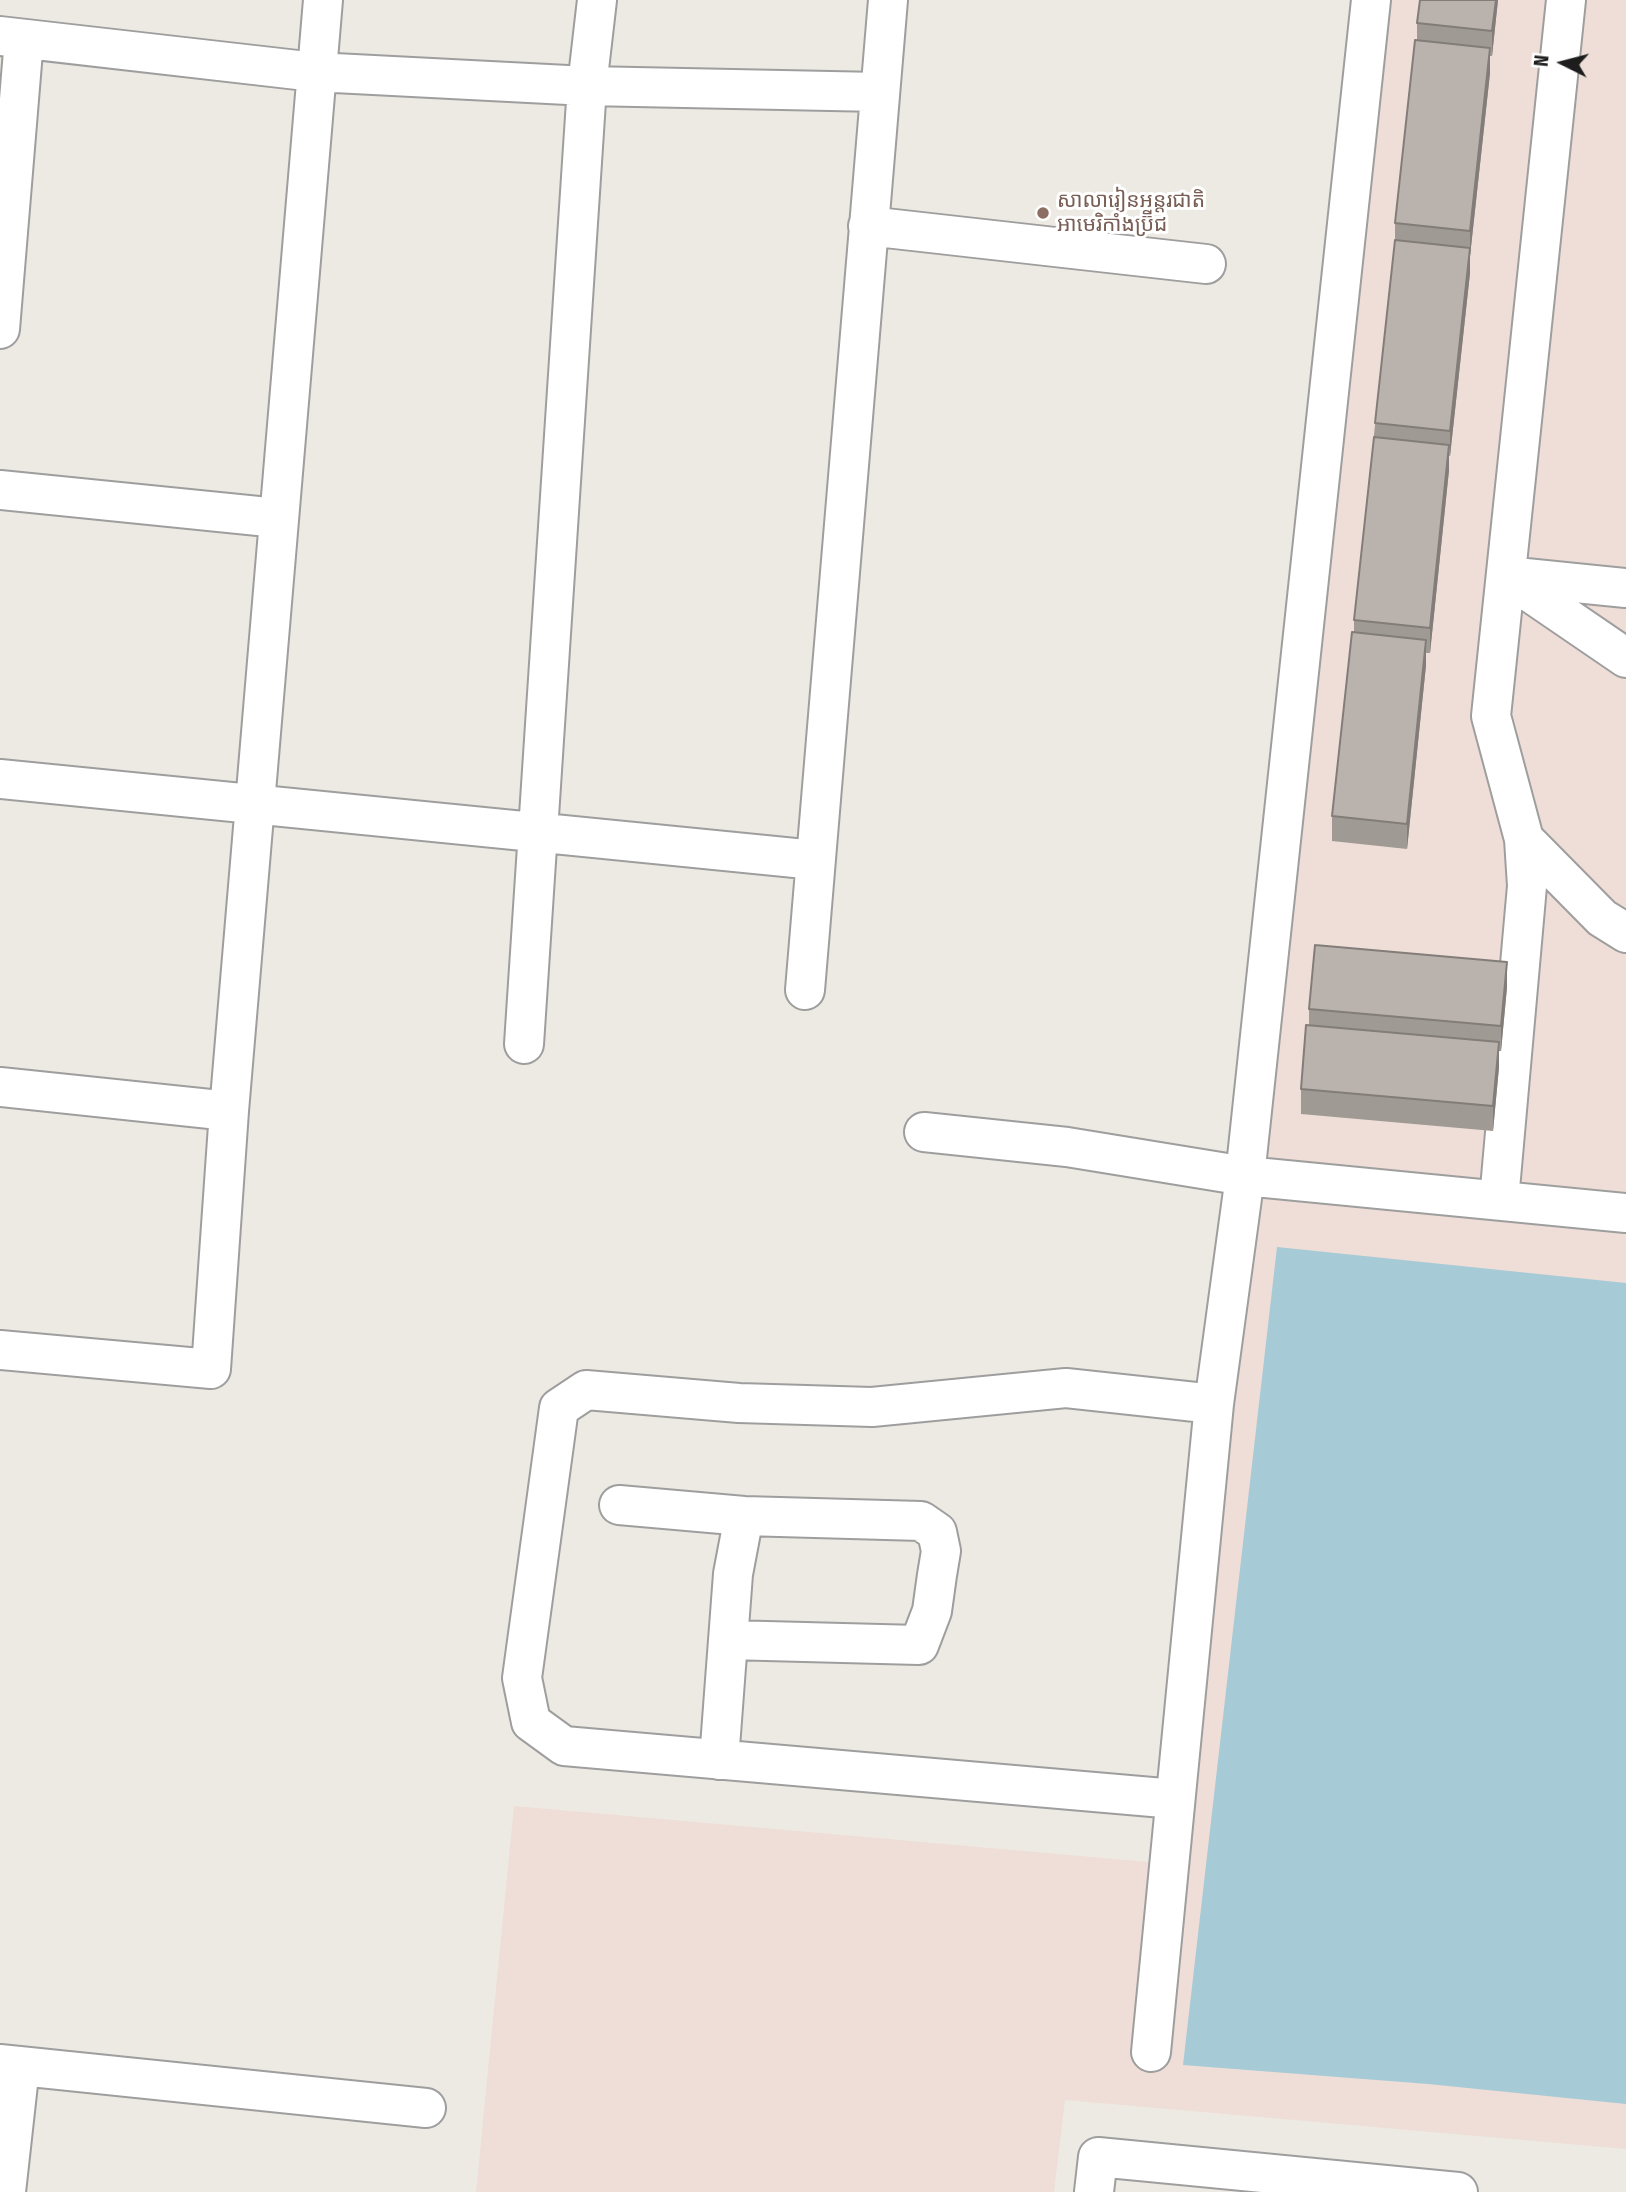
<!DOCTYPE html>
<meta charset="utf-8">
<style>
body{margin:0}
#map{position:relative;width:1626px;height:2192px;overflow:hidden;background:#edeae3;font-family:"Fira Sans Condensed",sans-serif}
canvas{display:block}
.north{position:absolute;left:1528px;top:28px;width:70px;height:70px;-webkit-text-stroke:5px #fff;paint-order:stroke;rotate:276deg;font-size:19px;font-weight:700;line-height:28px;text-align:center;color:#1d1d1d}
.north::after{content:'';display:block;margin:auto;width:24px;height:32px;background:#1d1d1d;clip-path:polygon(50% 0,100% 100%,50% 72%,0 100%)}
</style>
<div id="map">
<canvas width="1626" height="2192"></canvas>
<div class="north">N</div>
</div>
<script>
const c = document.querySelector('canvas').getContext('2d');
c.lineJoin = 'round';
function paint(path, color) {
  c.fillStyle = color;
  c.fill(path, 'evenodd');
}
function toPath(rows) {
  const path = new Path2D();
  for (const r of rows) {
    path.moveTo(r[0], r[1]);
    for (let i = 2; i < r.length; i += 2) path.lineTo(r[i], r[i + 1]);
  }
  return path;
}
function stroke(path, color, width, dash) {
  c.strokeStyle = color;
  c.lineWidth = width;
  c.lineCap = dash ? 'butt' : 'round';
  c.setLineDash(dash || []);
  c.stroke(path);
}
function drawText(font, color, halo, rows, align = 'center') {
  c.font = font + ' "Fira Sans Condensed","Noto Sans Khmer",sans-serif';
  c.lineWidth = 6;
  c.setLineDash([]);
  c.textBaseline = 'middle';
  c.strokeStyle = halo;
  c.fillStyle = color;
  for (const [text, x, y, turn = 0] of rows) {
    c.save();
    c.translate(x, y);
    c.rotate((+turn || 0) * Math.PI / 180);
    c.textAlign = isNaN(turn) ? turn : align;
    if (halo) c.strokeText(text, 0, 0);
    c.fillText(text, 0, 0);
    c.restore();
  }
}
const military = toPath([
 [1376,0,1626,0,1626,2149,1065,2100,1054,2192,476,2192,514,1806,1171,1864]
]);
const water = toPath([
 [1277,1247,1626,1283,1626,2104,1428,2084,1183,2065]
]);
const minor = toPath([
 [0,36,315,72,587,86,879,92],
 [868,226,1206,264],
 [0,329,24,39],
 [0,490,278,518],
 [1626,588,1506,576,1626,658],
 [0,779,815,860],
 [1524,839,1602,918,1626,933],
 [805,990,888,0],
 [524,1044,587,86,597,0],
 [0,1087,229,1111],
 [924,1132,1067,1147,1245,1176,1626,1213],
 [1499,1200,1527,886,1524,839,1491,716,1566,0],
 [0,1350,211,1369,229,1111,323,0],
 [619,1505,744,1516,921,1521,937,1532,941,1551,937,1575,932,1611,919,1645,728,1640],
 [719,1760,733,1574,744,1516],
 [1175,1799,564,1746,531,1722,522,1678,559,1408,586,1390,739,1403,872,1407,1066,1388,1214,1404],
 [1151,2052,1214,1404,1245,1176,1371,0],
 [0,2064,426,2108],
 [6,2192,20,2066],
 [1094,2192,1098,2157,1458,2192]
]);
const wall = toPath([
 [1420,0,1498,0,1492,56,1490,56,1490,73,1470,256,1470,273,1450,456,1449,456,1449,470,1430,653,1426,653,1426,665,1407,849,1332,841,1332,816,1354,633,1354,620,1395,240,1395,223,1417,40,1417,23],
 [1507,987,1501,1051,1499,1051,1499,1067,1493,1131,1301,1114,1301,1089,1309,1025,1309,1009]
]);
const shadedWall = toPath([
 [1496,0,1498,0,1492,56,1492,31],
 [1490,48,1490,73,1470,256,1470,231],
 [1470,248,1470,273,1450,456,1450,431],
 [1449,445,1449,470,1430,653,1430,628],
 [1426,640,1426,665,1407,849,1407,824],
 [1507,962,1507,987,1501,1051,1501,1026],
 [1499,1042,1499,1067,1493,1131,1493,1106]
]);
const building = toPath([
 [1420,0,1496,0,1492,31,1417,23,1420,0],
 [1415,40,1490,48,1470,231,1395,223,1415,40],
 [1395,240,1470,248,1450,431,1375,423,1395,240],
 [1374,437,1449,445,1430,628,1354,620,1374,437],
 [1352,632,1426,640,1407,824,1332,816,1352,632],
 [1315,945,1507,962,1501,1026,1309,1009,1315,945],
 [1306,1025,1499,1042,1493,1106,1301,1089,1306,1025]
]);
const markers = [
 [1043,213,7,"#8d6e63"]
];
const educationNames = [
 ["សាលារៀនអន្តរជាតិ",1057,201],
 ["អាមេរិកាំងប្រ៊ីជ",1057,225]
];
paint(military, '#eeded7');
paint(water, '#a7cad7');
stroke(minor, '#9e9e9e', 42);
stroke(minor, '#fff', 38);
paint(wall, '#a09a95');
paint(shadedWall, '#827d79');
paint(building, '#bab3ad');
stroke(building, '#827d79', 2);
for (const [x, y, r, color] of markers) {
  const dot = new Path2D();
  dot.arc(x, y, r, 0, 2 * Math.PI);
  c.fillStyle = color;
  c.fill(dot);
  stroke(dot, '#fff', 2.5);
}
drawText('21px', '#785e54', '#fff', educationNames, 'left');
</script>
